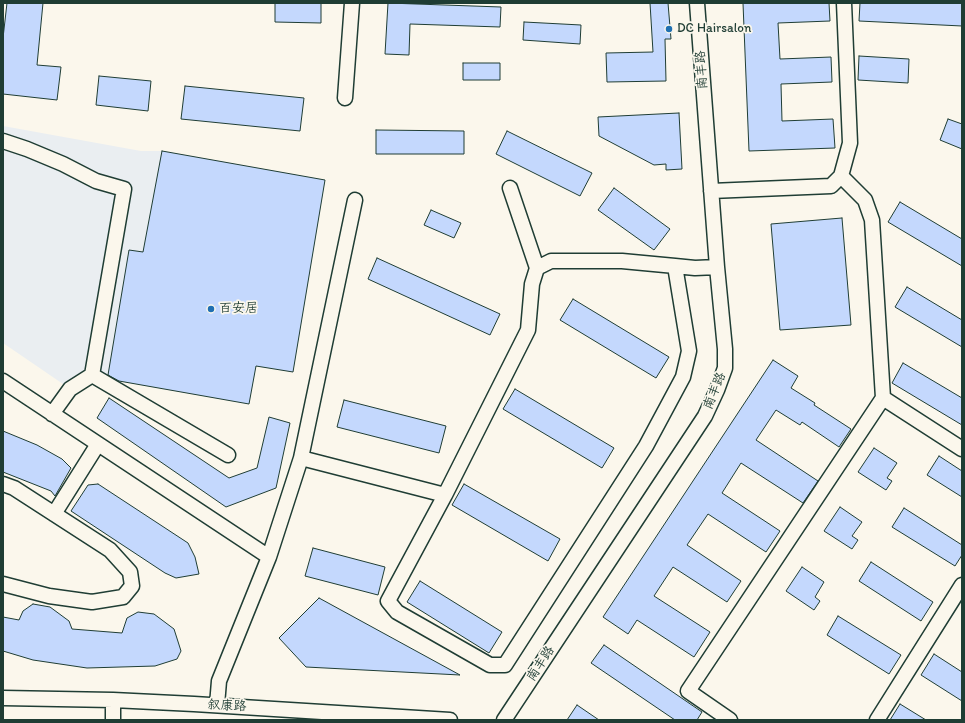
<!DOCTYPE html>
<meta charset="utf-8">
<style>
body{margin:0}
#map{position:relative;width:965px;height:723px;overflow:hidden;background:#fbf7ec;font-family:Itim,sans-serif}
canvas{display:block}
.frame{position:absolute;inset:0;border:4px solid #1f3d34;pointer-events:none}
</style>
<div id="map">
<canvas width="965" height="723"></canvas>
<div class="frame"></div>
</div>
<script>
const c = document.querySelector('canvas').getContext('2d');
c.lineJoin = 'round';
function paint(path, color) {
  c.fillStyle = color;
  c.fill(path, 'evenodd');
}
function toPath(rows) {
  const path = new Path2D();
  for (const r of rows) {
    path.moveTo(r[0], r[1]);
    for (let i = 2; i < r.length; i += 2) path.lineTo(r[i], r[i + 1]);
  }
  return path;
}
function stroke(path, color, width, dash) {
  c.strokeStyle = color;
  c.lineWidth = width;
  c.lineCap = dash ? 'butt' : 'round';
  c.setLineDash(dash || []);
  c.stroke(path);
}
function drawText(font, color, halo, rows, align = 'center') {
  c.font = font + ' Itim,"LXGW WenKai TC",sans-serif';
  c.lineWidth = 3.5;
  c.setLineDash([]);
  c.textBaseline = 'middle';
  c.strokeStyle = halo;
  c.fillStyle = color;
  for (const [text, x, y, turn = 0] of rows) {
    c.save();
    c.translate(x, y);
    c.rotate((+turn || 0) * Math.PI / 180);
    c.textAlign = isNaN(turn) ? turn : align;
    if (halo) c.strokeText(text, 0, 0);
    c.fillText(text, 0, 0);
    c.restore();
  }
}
const built = toPath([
 [3,126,141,151,162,151,325,180,293,372,256,366,249,404,107,379,63,384,3,343]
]);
const building = toPath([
 [7,3,43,3,37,65,61,67,57,100,3,94,3,38,7,3],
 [275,3,321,3,321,23,275,22,275,3],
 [388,3,501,7,500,27,410,24,409,55,385,54,388,3],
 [650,3,668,3,671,39,665,39,666,81,607,82,606,53,653,52,650,3],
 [743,3,829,3,830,21,778,23,780,59,831,57,832,82,781,84,782,121,833,119,835,148,749,151,743,3],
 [860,3,962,3,962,26,859,21,860,3],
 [524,22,581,25,580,44,523,40,524,22],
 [859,56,909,59,908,83,858,80,859,56],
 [463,63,500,63,500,80,463,80,463,63],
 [99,76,151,81,148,111,96,105,99,76],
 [185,86,304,98,300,131,181,119,185,86],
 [679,113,682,169,666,170,666,164,654,165,599,136,598,117,679,113],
 [948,119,962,124,962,149,940,140,948,119],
 [376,130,464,131,464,154,376,154,376,130],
 [507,131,592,173,580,196,496,154,507,131],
 [162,151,325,180,293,372,256,366,249,404,119,381,108,375,129,250,143,252,162,151],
 [614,188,670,229,654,250,598,210,614,188],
 [900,202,962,239,962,266,888,222,900,202],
 [431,210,461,223,454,238,424,225,431,210],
 [842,218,851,325,780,330,771,224,842,218],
 [377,258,500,314,490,335,368,279,377,258],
 [907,287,962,320,962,347,895,307,907,287],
 [573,299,669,357,656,378,560,320,573,299],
 [773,360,798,376,791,388,815,403,814,405,851,429,839,447,802,422,800,425,776,410,756,440,818,481,803,503,741,463,722,493,780,531,766,552,708,514,687,545,741,581,727,602,673,567,654,596,710,632,694,657,637,620,628,634,603,617,773,360],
 [903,363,962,398,962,425,892,383,903,363],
 [515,389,614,448,602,468,503,409,515,389],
 [109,398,229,478,257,468,269,417,290,423,276,488,226,507,97,418,109,398],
 [344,400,446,426,439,453,337,427,344,400],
 [3,431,37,445,62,459,71,468,55,496,51,491,3,472,3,431],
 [874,448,897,463,887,478,892,481,886,490,858,472,874,448],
 [939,456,962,471,962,497,927,475,939,456],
 [98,484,188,543,195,557,199,574,176,578,165,573,71,511,88,485,98,484],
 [464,484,560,539,548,561,452,505,464,484],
 [840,507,862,522,852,536,858,540,852,549,824,531,840,507],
 [904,508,962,545,962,555,955,566,892,527,904,508],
 [313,548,385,567,378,595,305,576,313,548],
 [871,562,933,602,921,621,859,581,871,562],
 [802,567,824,582,815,597,820,601,814,610,786,591,802,567],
 [420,581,502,632,489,653,407,602,420,581],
 [319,598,460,675,306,667,279,638,319,598],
 [33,604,50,607,69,621,72,629,122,633,127,618,138,612,154,614,174,629,181,651,177,659,155,666,87,668,33,660,3,651,3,617,19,620,23,611,33,604],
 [838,616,901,655,889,674,827,635,838,616],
 [604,645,702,712,697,720,675,720,591,663,604,645],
 [934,654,962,672,962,701,921,675,934,654],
 [900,704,926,720,890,720,900,704],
 [577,705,599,720,567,720,577,705]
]);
const minor = toPath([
 [345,98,352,3],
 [3,141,27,149,63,164,96,181,124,189,92,375],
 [841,176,865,200,872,220,883,398],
 [510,188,537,268],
 [711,191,831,186,841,176,850,143,844,3],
 [675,266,689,351,683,377,646,446,505,665,490,665,397,612,388,601,445,495,528,330,532,284,537,268,551,261,622,261,675,266,695,268,717,267],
 [3,381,269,557],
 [52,414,70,389,92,375,228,455],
 [301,458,445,495],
 [3,484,14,488,110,550,130,572,132,586,123,597,92,602,49,596,3,584],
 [54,514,98,444],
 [3,698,113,700,194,704,450,720],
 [217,705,219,681,269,557,301,458,355,200],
 [113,720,113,700],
 [504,720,705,416,717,390,725,368,725,349,717,267,697,3],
 [730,720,688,691,883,398,962,449],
 [877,720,962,585]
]);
const markers = [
 [669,29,4,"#1f6fb2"],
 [211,309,4,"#1f6fb2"]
];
const poiNames = [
 ["DC Hairsalon",677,29],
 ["百安居",219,309]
];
const streetNames = [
 ["南丰路",702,70,-94],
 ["南丰路",715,391,-68],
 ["南丰路",541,664,-57],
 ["叙康路",227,706,3]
];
paint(built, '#eaeef1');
paint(building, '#c4d8fd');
stroke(building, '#1f3d34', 1);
stroke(minor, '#1f3d34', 17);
stroke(minor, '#fbf7ec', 14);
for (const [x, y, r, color] of markers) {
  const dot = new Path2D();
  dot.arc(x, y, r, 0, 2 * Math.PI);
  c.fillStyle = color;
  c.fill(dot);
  stroke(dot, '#fbf7ec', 1.5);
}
drawText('13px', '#1f3d34', '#fbf7ec', poiNames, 'left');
drawText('13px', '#1f3d34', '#fbf7ec', streetNames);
</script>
